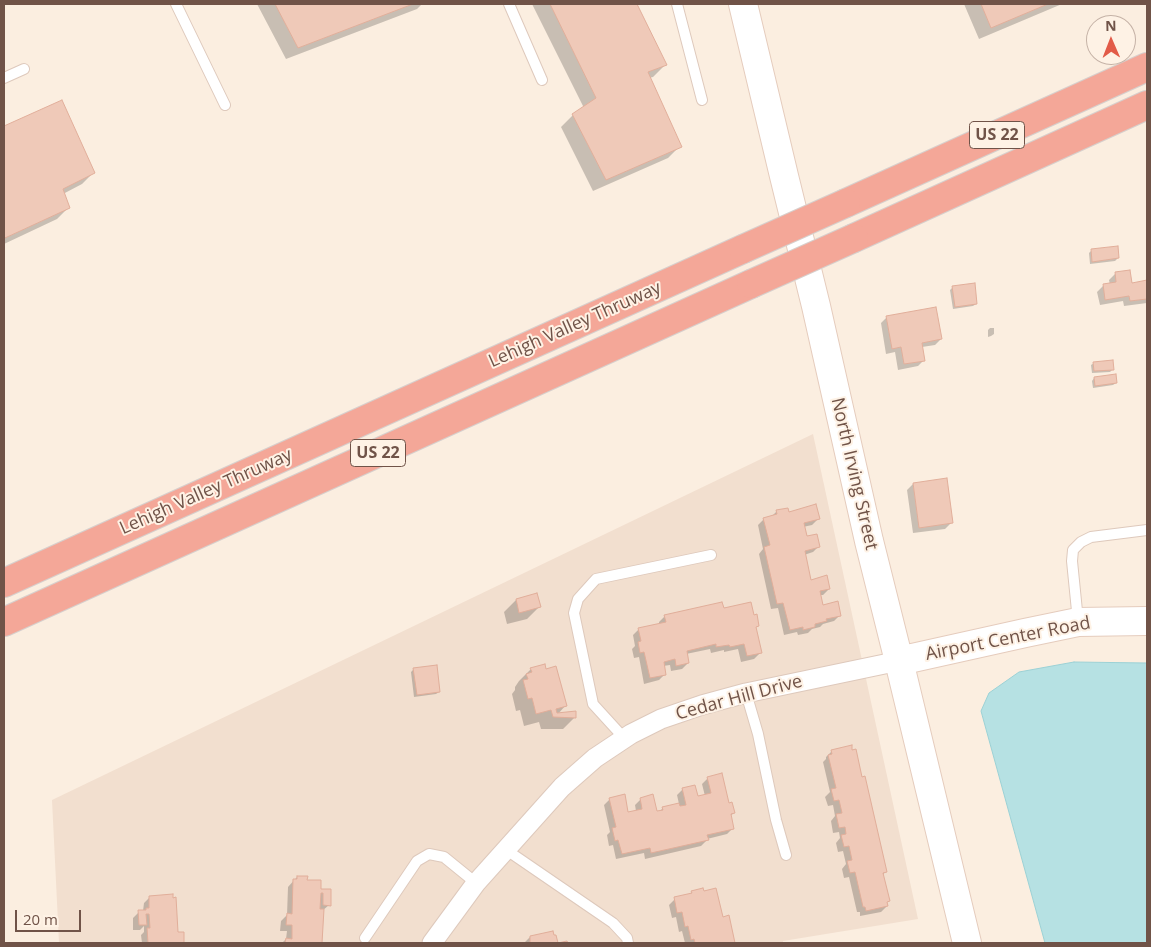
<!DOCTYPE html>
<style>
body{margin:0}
#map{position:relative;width:1151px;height:947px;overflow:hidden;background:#fbeee0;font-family:"Open Sans",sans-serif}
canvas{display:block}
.frame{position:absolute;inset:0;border:5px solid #705348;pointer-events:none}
.north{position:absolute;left:1086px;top:15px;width:50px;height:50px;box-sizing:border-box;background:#fef2e5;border:1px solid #c5b2a6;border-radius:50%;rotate:359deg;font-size:14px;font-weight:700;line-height:20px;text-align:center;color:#705348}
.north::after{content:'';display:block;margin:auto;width:18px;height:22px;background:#e25b48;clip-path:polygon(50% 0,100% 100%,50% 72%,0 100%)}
.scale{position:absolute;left:15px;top:910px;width:66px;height:22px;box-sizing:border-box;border:2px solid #705348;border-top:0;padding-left:6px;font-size:15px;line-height:18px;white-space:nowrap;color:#705348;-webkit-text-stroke:4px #fef2e5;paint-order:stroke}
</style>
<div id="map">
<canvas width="1151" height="947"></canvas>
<div class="frame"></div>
<div class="north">N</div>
<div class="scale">20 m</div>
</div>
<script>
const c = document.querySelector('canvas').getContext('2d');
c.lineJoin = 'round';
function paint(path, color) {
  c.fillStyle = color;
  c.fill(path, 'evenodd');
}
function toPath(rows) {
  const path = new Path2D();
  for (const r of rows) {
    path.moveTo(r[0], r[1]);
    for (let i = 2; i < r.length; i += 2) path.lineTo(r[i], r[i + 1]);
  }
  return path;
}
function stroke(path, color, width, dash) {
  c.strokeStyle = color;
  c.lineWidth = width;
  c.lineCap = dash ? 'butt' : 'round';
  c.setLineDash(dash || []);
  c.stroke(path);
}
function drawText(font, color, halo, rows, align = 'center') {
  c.font = font + ' "Open Sans",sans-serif';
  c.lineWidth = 4;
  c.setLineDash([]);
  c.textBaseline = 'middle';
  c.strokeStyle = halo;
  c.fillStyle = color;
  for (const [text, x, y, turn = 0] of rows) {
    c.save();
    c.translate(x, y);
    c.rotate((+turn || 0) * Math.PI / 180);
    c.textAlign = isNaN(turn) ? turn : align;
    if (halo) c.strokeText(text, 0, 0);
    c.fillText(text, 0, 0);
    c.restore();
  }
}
const residential = toPath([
 [813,434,918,919,783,941,783,943,59,943,52,800]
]);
const water = toPath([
 [1074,662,1147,663,1147,943,1045,943,981,711,989,693,1019,672,1074,662]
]);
const shadow = toPath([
 [257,4,422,4,417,9,286,59],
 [532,4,636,4,665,65,653,77,649,78,680,146,668,158,593,191,561,127,573,115,584,108],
 [964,4,1062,4,979,39],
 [62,102,94,172,82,184,63,194,69,207,57,219,4,244,4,127],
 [1091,251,1118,258,1115,261,1090,264,1089,253],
 [1115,274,1131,284,1147,282,1147,303,1124,306,1123,301,1100,305,1097,292,1103,286,1110,285,1109,280],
 [953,287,976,304,973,306,953,309,950,290],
 [887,317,941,339,935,345,922,347,924,360,918,366,898,370,895,352,886,354,881,323],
 [990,328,994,328,994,334,991,336,988,337,988,330],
 [1094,363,1113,369,1110,372,1092,373,1091,365],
 [1094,378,1116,383,1113,385,1093,388,1092,381],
 [913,484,951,523,945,529,913,533,907,490],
 [777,511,818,519,812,525,803,527,806,538,819,546,813,552,804,555,810,581,829,589,823,595,819,595,822,606,840,615,834,621,823,624,820,627,812,629,808,633,798,635,797,632,784,635,778,608,771,609,759,554,763,549,758,525,764,519,771,517],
 [516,600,539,607,527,619,507,624,504,612],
 [723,610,758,625,755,628,760,653,754,659,741,662,738,649,724,652,724,650,711,653,710,649,686,654,688,663,682,669,671,671,670,665,663,666,665,674,659,680,644,684,639,657,634,658,632,649,635,646,633,635,639,629,659,624,659,622,665,616],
 [414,669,439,692,436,694,414,697,411,672],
 [531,669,565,706,558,714,575,717,563,729,541,729,539,722,524,726,520,710,516,711,512,694,515,690,515,687,519,681],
 [832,751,885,872,883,875,887,906,881,912,860,916,860,912,857,912,849,877,844,878,842,869,846,864,843,851,838,852,836,843,840,838,839,832,833,833,831,821,835,816,833,805,828,806,825,797,830,792,823,762,826,759,826,757],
 [708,778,734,813,730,816,733,828,727,834,707,839,707,840,701,846,645,859,644,853,616,859,613,845,609,846,607,835,610,832,604,805,610,799,628,813,636,811,635,805,641,799,656,813,659,812,663,808,679,804,677,795,683,789,697,797,705,796,702,784],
 [297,877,306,881,319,890,330,890,329,905,322,911,321,943,282,943,286,939,287,931,280,931,281,921,287,915,288,887],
 [692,892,722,919,728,917,733,943,685,943,682,931,679,932,676,917,672,918,669,905,675,899,688,895],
 [150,897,177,933,182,933,183,943,142,943,141,935,144,932,144,926,140,930,133,930,133,918,139,912,143,911,144,903],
 [555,936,557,943,524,943,530,937]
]);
const building = toPath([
 [275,4,413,4,298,48,275,4],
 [550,4,637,4,667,65,648,72,682,147,606,180,572,114,596,98,550,4],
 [981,4,1048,4,991,28,981,4],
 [62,100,95,173,63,189,70,208,5,238,4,235,4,126,62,100],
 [1118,246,1119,258,1092,262,1091,249,1118,246],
 [1130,270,1132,283,1147,280,1147,299,1130,301,1129,296,1105,300,1103,284,1116,282,1115,272,1130,270],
 [975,283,977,304,955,307,952,286,975,283],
 [936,307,942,339,922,343,925,361,904,364,901,347,892,349,886,316,936,307],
 [1113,360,1114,370,1094,371,1093,362,1113,360],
 [1116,374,1117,383,1095,386,1094,377,1116,374],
 [947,478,953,523,919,528,913,483,947,478],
 [816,504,820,519,804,523,807,536,817,534,820,547,805,551,811,580,827,575,830,589,820,591,823,605,838,601,841,616,826,619,827,621,815,624,815,627,803,630,803,627,790,630,783,603,777,604,764,547,770,545,763,518,777,514,776,510,788,508,789,512,816,504],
 [537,593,541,607,519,613,516,599,537,593],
 [722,602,724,608,751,602,754,615,757,614,759,626,756,627,762,653,747,656,744,644,730,647,729,645,716,647,716,644,687,651,689,663,676,666,675,659,664,662,666,675,650,678,644,652,640,653,638,642,641,641,638,628,666,622,664,615,722,602],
 [545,664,546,669,556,666,567,706,556,709,557,713,576,711,576,718,553,717,551,710,536,714,532,698,528,699,523,680,528,679,526,674,532,672,530,668,545,664],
 [437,665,440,692,417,695,413,668,437,665],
 [852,745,852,750,856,749,862,777,865,776,887,872,883,873,890,901,887,902,888,906,866,911,865,907,863,907,855,872,850,873,847,861,852,860,849,846,844,847,841,835,846,834,845,827,839,828,836,814,842,813,839,800,834,801,831,789,836,788,828,755,832,754,831,750,852,745],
 [722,773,729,803,732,802,735,813,731,814,734,829,707,835,709,840,651,853,650,848,622,854,618,840,615,841,612,828,616,827,609,798,625,794,628,812,642,809,640,798,653,794,657,811,663,810,662,807,679,803,680,806,686,805,682,788,695,785,698,796,711,793,707,777,722,773],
 [297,876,308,876,307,880,321,880,321,889,331,889,331,906,323,905,323,893,321,893,320,909,324,909,322,943,285,943,286,938,292,939,292,925,286,925,287,913,292,914,293,879,297,879,297,876],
 [703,888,704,891,716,888,723,917,729,915,735,943,695,943,694,939,691,940,688,926,685,927,682,912,677,913,674,897,692,893,691,891,703,888],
 [173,894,173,898,176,897,178,932,184,932,184,943,148,943,147,928,150,928,149,914,146,914,147,925,139,925,138,910,146,910,146,908,149,908,149,896,173,894],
 [553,931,554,935,556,935,558,943,567,941,568,943,530,943,530,936,553,931]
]);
const lane = toPath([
 [176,4,225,105],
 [509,4,542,80],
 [677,4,702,100],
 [4,78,24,69],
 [1078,621,1072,561,1073,550,1081,542,1091,537,1147,530],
 [746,693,758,734,776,820,786,855],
 [624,738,593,704,574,613,578,599,596,579,711,555],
 [505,849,613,923,627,938,628,943],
 [365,938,417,861,429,854,444,857,476,883]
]);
const street = toPath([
 [432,943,476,883,562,787,595,758,631,734,661,719,702,705,746,693,899,661]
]);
const secondary = toPath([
 [743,4,784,176,816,306,869,541,899,661,967,943],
 [899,661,1025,633,1078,622,1147,621]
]);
const highway = toPath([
 [846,203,1147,67],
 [854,238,1147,105],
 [4,583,743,249],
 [4,622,751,284]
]);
const highwayBridge = toPath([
 [743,249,846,203],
 [751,284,854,238]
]);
const shields = [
 [997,135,55],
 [378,453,55]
];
const shieldNames = [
 ["US 22",997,135],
 ["US 22",378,453]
];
const streetNames = [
 ["Lehigh Valley Thruway",575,325,-24],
 ["North Irving Street",854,474,77],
 ["Lehigh Valley Thruway",206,492,-24],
 ["Airport Center Road",1008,639,-11],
 ["Cedar Hill Drive",739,698,-15]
];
paint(residential, '#f2dfcf');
paint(water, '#b6e1e3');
stroke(water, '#9cd1d5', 1);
paint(shadow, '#0003');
paint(building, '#efc9b8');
stroke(building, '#e1ae9a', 1);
stroke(lane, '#dec9bc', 12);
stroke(street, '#dec9bc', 21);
stroke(secondary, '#e5ccbd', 30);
stroke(highway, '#d7cfcc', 30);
stroke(lane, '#fff', 10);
stroke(street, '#fff', 19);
stroke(secondary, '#fff', 28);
stroke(highway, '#f4a798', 28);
stroke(highwayBridge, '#d7cfcc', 30, []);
stroke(highwayBridge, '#f4a798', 28);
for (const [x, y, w] of shields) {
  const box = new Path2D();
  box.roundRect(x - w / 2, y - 13.5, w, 27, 4);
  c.fillStyle = '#fef2e5';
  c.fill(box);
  stroke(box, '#705348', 1);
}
drawText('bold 16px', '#705348', null, shieldNames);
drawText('18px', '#705348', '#fef2e5', streetNames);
</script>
